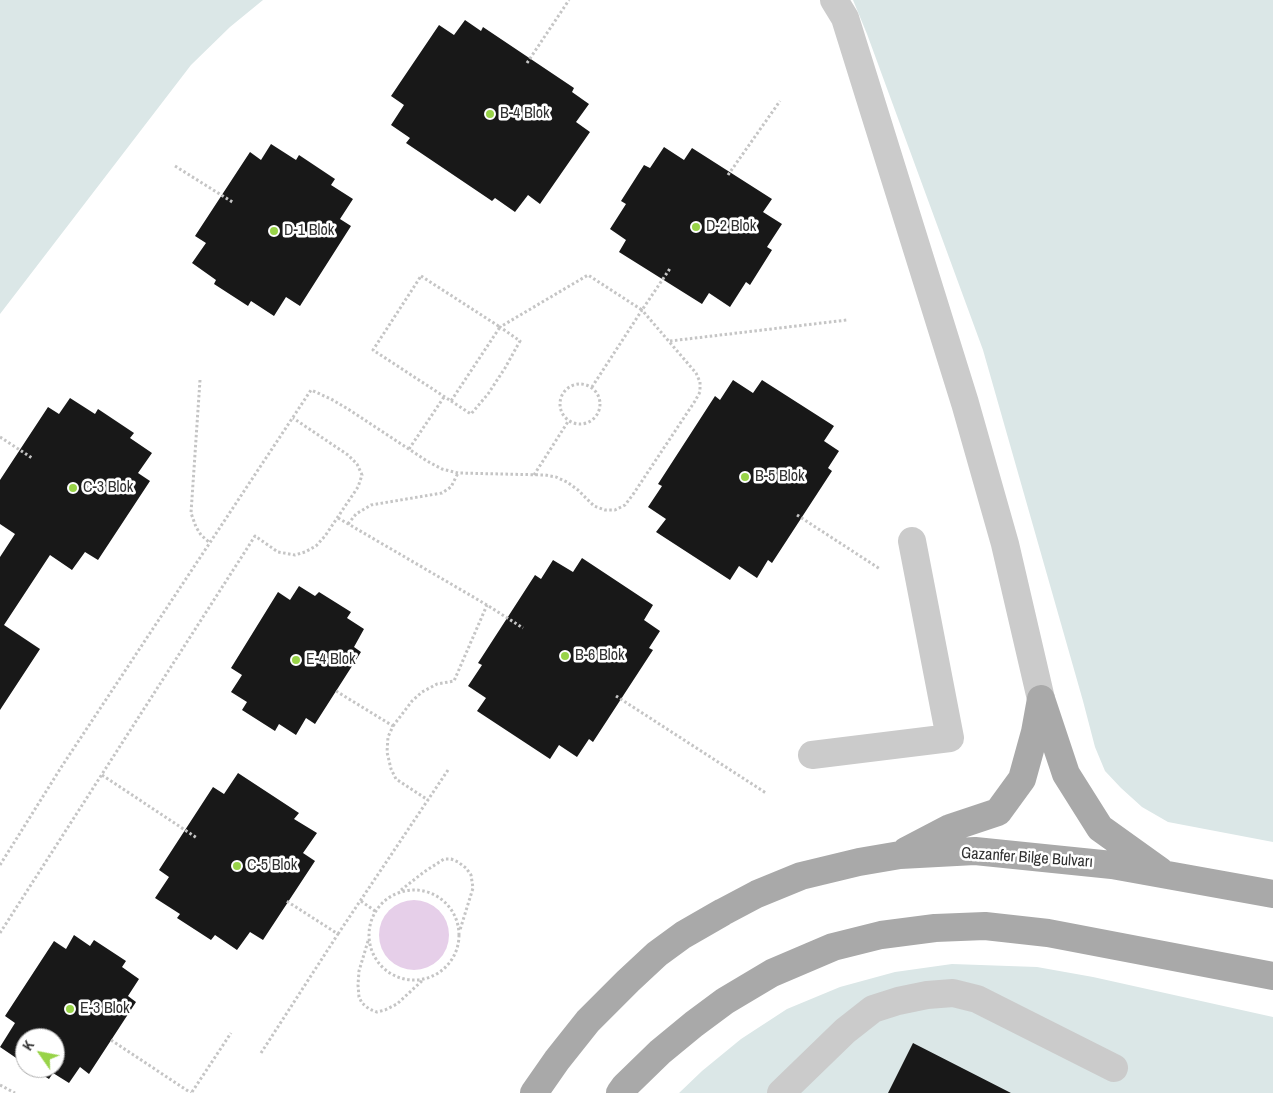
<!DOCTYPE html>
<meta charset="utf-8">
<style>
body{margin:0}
#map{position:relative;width:1273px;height:1093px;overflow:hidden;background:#fff;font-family:"Archivo Narrow",sans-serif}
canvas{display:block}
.north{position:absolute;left:15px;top:1028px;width:50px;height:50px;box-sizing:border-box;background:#fff;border:1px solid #adadad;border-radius:50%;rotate:303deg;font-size:14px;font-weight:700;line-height:20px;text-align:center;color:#313131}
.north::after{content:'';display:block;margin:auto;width:18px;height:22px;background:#98d348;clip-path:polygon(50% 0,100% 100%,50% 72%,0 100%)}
</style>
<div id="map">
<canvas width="1273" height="1093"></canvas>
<div class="north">K</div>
</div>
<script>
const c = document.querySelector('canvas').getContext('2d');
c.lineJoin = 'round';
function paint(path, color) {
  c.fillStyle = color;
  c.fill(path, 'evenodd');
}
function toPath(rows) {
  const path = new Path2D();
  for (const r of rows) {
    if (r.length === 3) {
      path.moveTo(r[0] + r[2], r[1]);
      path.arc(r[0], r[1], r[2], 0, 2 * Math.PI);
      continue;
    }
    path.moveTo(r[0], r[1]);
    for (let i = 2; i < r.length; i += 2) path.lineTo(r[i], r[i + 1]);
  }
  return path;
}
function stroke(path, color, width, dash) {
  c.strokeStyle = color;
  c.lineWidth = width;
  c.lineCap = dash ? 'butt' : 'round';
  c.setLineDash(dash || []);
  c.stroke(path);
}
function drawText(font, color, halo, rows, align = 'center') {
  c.font = font + ' "Archivo Narrow",sans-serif';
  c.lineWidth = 5;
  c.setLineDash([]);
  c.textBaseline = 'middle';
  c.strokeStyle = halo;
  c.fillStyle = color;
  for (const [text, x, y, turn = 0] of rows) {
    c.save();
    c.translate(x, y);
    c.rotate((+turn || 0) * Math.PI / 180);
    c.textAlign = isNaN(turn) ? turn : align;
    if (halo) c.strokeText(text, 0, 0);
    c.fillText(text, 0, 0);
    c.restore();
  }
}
const green = toPath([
 [0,0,263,0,230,27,191,65,0,314],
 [853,0,1273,0,1273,842,1168,822,1142,807,1121,788,1105,771,1095,747,1083,701,983,350,867,34],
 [952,964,1037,967,1093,977,1273,1017,1273,1093,679,1093,702,1071,741,1039,787,1009,840,987,895,972]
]);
const water = toPath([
 [414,935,35]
]);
const building = toPath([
 [465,20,481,31,483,27,574,88,572,92,589,104,576,122,590,132,540,204,528,195,515,212,495,198,492,201,406,143,410,138,391,125,404,105,391,96,439,25,454,35],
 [271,144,296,160,299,155,335,179,331,185,353,199,340,219,351,226,300,306,286,297,274,316,251,301,248,306,214,284,216,280,192,263,206,243,195,236,250,152,261,160],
 [664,147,684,160,692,148,772,199,763,212,782,224,767,247,772,250,750,285,746,282,730,307,709,293,702,304,619,252,626,240,610,229,626,204,621,201,644,165,650,168],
 [733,380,753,393,762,380,834,426,824,441,839,451,828,468,832,471,772,563,768,560,757,578,739,566,730,580,656,532,666,519,648,507,662,486,658,484,715,396,720,400],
 [70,398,95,414,98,409,134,433,130,438,152,453,138,473,150,481,98,560,85,552,72,570,50,555,4,625,40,649,0,710,0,557,15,534,0,524,0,480,48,407,59,414],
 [582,558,653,605,644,620,660,631,649,648,653,650,593,742,589,739,577,757,559,745,550,759,477,711,486,698,468,686,482,665,478,663,535,575,541,579,553,560,573,572],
 [299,586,315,596,319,592,351,612,347,618,364,629,354,647,361,652,315,724,306,718,296,735,279,724,275,731,242,710,247,702,231,692,242,675,231,668,278,592,290,600],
 [238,773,299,813,294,819,317,833,303,853,315,861,263,940,250,932,237,950,215,935,211,940,177,918,180,914,155,898,169,877,159,870,213,787,224,794],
 [74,935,90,946,94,940,126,961,122,967,139,979,128,996,136,1002,89,1074,80,1067,69,1083,53,1073,49,1079,31,1068,55,1068,55,1038,25,1038,25,1064,0,1047,15,1023,5,1016,54,941,66,949],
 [913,1043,1011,1093,888,1093]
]);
const path = toPath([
 [527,63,569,0],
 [175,166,234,203],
 [728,175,780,101],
 [421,276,500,327,451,401,373,350,421,276],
 [670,341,847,320],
 [200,380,191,513,196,527,201,535,210,543],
 [580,404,20],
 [451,401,471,414,488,394,505,368,520,341,500,327,588,275,642,310,671,267],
 [0,437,32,458],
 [409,449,444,397],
 [534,475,569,420],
 [797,515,880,569],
 [338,518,487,605,523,628],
 [348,524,356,514,371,505,442,493,451,487,458,473],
 [336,691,393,726,388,737,387,752,391,769,396,779,428,800],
 [616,696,766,793],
 [393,726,412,701,422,692,437,684,454,681,487,605],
 [102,775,197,838],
 [0,865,62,766,311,390,331,399,348,409,427,461,442,469,458,473,545,475,556,477,567,482,578,490,594,506,605,510,615,510,625,505,634,493,695,401,700,392,700,382,696,373,642,310,592,387],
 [414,935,45],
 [401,890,424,872,444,859,451,859,458,862,466,868,471,875,473,888,460,930],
 [361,901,375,911],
 [0,933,255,536,278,552,295,555,305,552,316,546,325,536,358,487,362,475,357,464,348,455,293,418],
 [338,934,448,770],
 [368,941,359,971,358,985,359,997,362,1003,369,1009,377,1012,385,1010,397,1004,424,979],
 [111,1040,191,1093],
 [261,1053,338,934,285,900],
 [0,1085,15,1093],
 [192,1092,231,1033]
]);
const minor = toPath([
 [834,0,845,18,965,403,1005,544,1041,699],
 [812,755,950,738,912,541],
 [781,1093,845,1031,873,1009,898,1001,927,995,953,993,977,999,1114,1068]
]);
const major = toPath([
 [1042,702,1066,774,1100,828,1160,871],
 [906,851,950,828,998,812,1022,779,1035,732,1041,699],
 [534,1093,557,1060,588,1021,628,981,657,954,683,935,723,912,757,894,801,876,859,862,900,855,975,851,1112,865,1273,894],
 [620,1093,625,1086,660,1052,694,1024,725,1001,772,973,833,947,881,935,935,928,985,926,1048,933,1273,976]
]);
const markers = [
 [490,114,5,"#98d348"],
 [696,227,5,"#98d348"],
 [274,231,5,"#98d348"],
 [745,477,5,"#98d348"],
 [73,488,5,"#98d348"],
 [565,656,5,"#98d348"],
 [296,660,5,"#98d348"],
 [237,866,5,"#98d348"],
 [70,1009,5,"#98d348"]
];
const poiNames = [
 ["B-4 Blok",500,114],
 ["D-2 Blok",706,227],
 ["D-1 Blok",284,231],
 ["B-5 Blok",755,477],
 ["C-3 Blok",83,488],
 ["B-6 Blok",575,656],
 ["E-4 Blok",306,660],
 ["C-5 Blok",247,866],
 ["E-3 Blok",80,1009]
];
const streetNames = [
 ["Gazanfer Bilge Bulvarı",1027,858,4]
];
paint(green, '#dbe7e7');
paint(water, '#e6cfe9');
paint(building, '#181818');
stroke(path, '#c5c5c5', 3, [2.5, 2.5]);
stroke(minor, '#cbcbcb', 28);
stroke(major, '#a9a9a9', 28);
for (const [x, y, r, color] of markers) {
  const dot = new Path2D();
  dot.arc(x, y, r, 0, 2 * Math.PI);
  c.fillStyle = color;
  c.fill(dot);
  stroke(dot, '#fff', 2);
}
drawText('16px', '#313131', '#fff', poiNames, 'left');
drawText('16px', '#313131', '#fff', streetNames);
</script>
